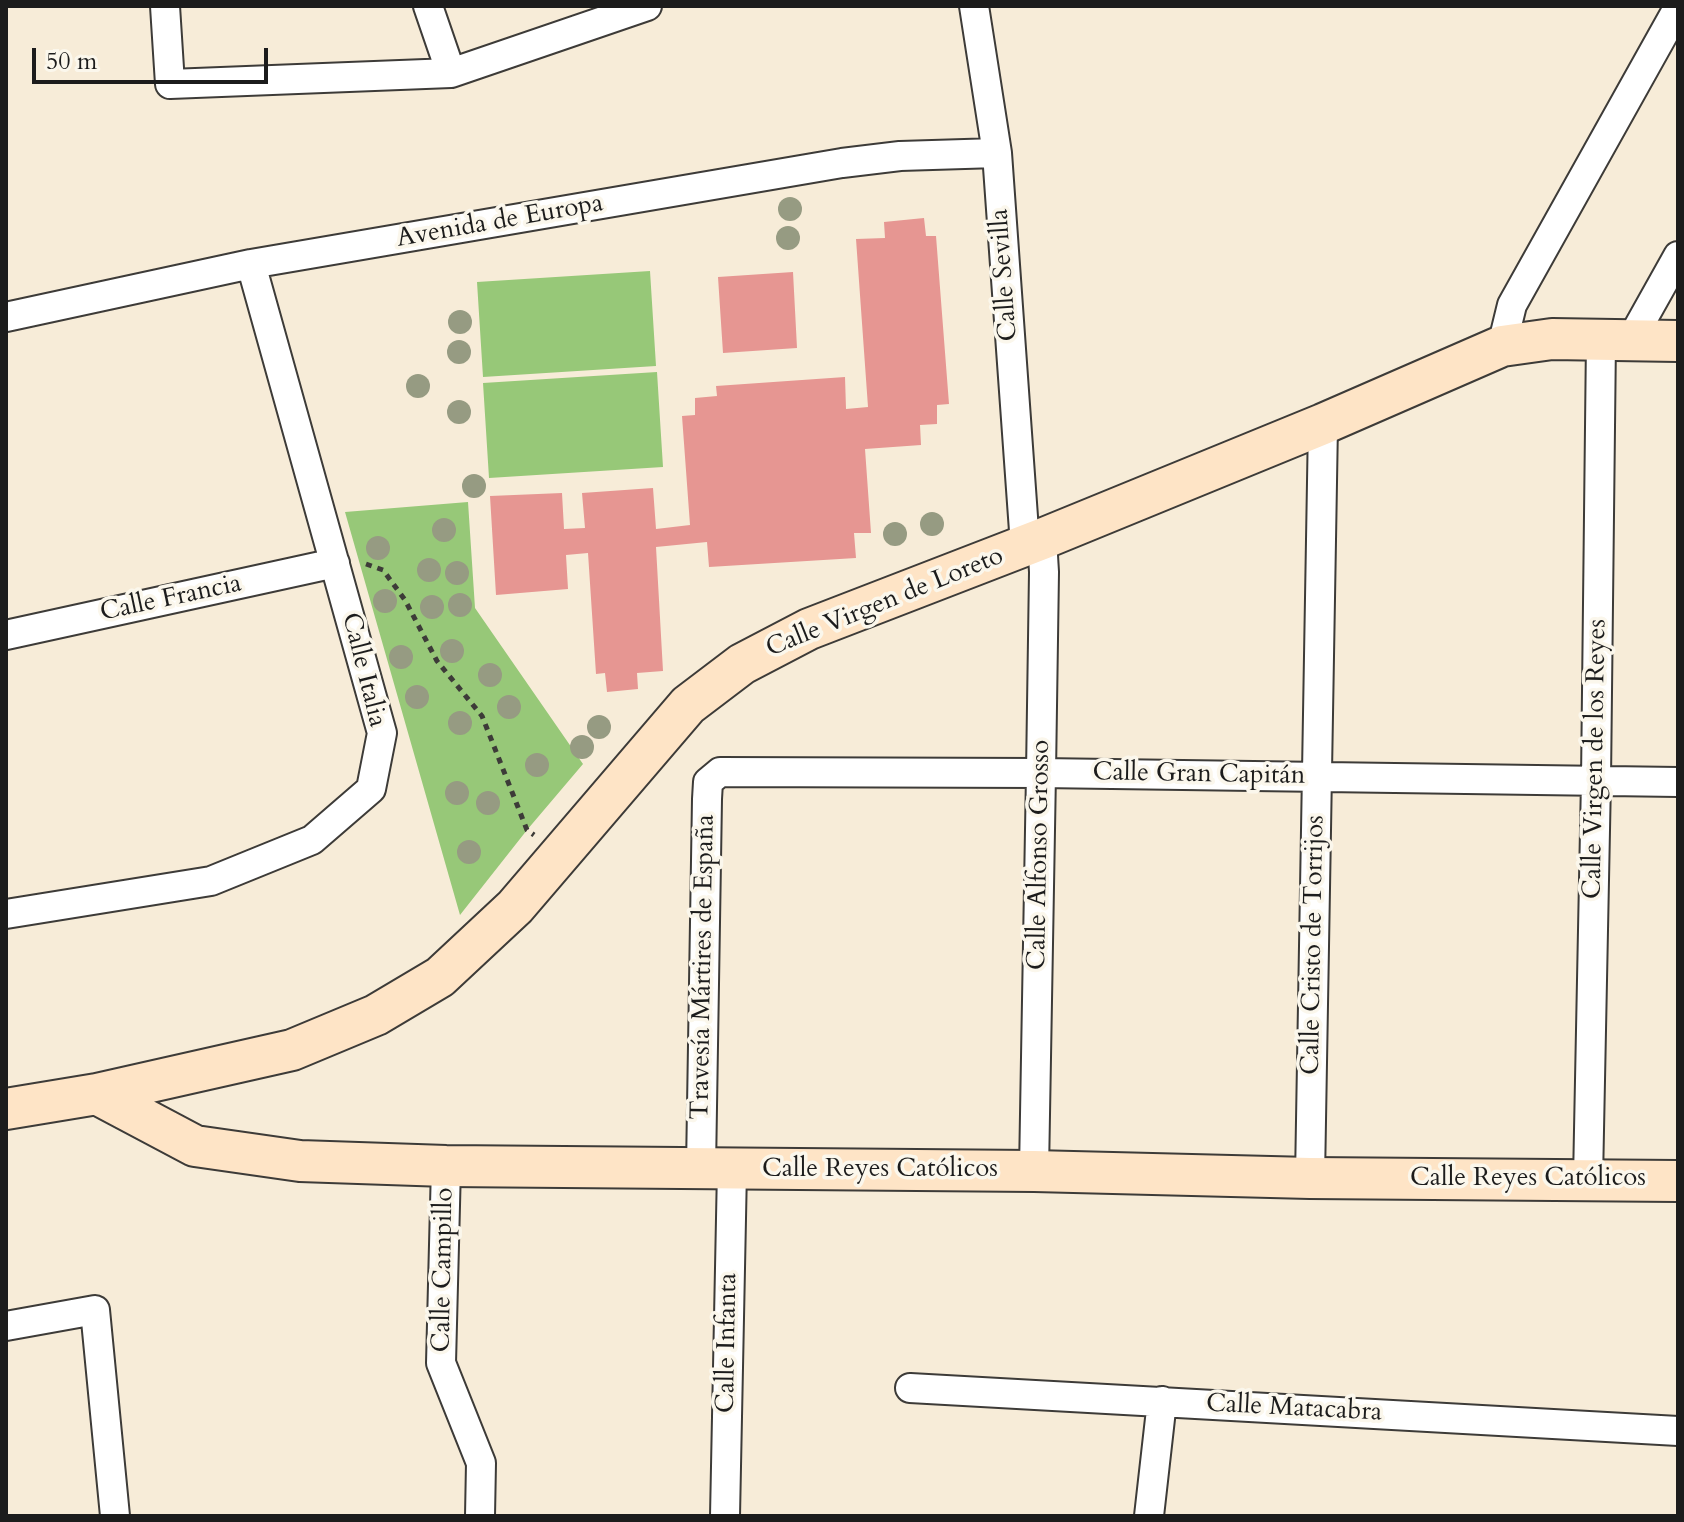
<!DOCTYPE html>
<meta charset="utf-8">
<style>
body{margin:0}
#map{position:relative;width:1684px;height:1522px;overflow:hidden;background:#f7ecd8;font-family:Cardo,serif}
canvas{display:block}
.frame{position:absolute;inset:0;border:8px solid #1c1c1c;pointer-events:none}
.scale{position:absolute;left:32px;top:48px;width:236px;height:36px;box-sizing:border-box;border:4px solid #1c1c1c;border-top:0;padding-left:10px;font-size:24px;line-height:28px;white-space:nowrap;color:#1c1c1c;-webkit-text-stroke:6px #fbf7ec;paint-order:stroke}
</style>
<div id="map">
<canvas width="1684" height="1522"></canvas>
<div class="frame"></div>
<div class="scale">50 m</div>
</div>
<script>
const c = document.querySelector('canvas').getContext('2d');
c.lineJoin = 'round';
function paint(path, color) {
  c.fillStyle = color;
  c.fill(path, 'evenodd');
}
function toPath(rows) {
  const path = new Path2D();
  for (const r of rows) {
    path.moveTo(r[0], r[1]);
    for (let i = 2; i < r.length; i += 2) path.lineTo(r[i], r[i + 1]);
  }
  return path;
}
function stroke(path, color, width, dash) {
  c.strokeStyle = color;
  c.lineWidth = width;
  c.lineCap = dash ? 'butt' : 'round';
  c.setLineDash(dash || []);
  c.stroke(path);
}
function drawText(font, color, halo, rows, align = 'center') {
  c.font = font + ' Cardo,serif';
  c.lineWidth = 7;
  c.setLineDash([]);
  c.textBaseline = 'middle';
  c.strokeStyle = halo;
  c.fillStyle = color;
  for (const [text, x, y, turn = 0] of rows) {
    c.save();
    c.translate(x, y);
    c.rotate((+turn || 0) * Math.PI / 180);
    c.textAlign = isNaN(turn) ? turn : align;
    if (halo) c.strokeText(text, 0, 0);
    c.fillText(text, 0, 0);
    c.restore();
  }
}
const green = toPath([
 [650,271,656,366,483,377,477,282],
 [657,372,663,467,489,478,483,383],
 [468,502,475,608,583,764,527,830,460,915,345,512]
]);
const building = toPath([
 [924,218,926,236,936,236,949,404,937,405,937,424,920,425,921,445,865,449,871,533,854,533,856,558,709,567,707,542,656,547,663,671,637,673,638,689,607,692,605,673,596,674,588,553,566,555,568,589,496,595,490,496,562,493,564,529,585,528,582,493,653,488,656,529,690,525,682,416,695,415,695,398,717,396,716,386,845,377,846,409,868,407,856,239,885,238,884,222],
 [793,272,797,348,723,353,718,277]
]);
const path = toPath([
 [366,564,383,570,405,600,437,661,482,716,527,830,534,835]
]);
const street = toPath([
 [165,6,170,84,451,73,647,6],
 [428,6,451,73],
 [974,6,997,153,1025,545],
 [6,317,251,264,842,163,900,156,997,153],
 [1631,340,1678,256],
 [1502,346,1512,305,1678,8],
 [6,635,335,563],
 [6,914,211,881,312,840,371,789,382,733,251,264],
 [446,1166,441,1363,481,1463,480,1516],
 [701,1168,707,799,708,782,720,772,1041,773,1678,782],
 [1034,1171,1041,773,1044,572,1042,539],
 [1310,1178,1323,424],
 [1588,1180,1596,780,1601,339],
 [6,1326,95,1310,115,1516],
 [910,1388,1678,1431],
 [725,1516,732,1169],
 [1149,1516,1162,1401]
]);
const secondary = toPath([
 [97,1094,195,1146,300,1161,446,1166,1034,1171,1310,1178,1678,1181],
 [6,1109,97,1094,292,1050,376,1015,440,977,515,907,688,705,742,664,809,629,1042,539,1323,424,1502,346,1552,339,1678,341]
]);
const trees = [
 [790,209],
 [788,238],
 [460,322],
 [459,352],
 [418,386],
 [459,412],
 [474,486],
 [932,524],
 [444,530],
 [895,534],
 [378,548],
 [429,570],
 [457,573],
 [385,601],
 [460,605],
 [432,607],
 [452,651],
 [401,657],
 [490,675],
 [417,697],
 [509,707],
 [460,723],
 [599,727],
 [582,747],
 [537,765],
 [457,793],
 [488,803],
 [469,852]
];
const streetNames = [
 ["Avenida de Europa",500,222,-10],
 ["Calle Sevilla",1005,275,-94],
 ["Calle Francia",171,599,-12],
 ["Calle Virgen de Loreto",885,603,-22],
 ["Calle Italia",363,670,76],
 ["Calle Virgen de los Reyes",1596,759,-89],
 ["Calle Gran Capitán",1199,775,1],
 ["Calle Alfonso Grosso",1040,855,-89],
 ["Calle Cristo de Torrijos",1314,945,-89],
 ["Travesía Mártires de España",704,967,-89],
 ["Calle Reyes Católicos",880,1170],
 ["Calle Reyes Católicos",1528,1179],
 ["Calle Campillo",444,1270,-89],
 ["Calle Infanta",728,1343,-89],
 ["Calle Matacabra",1294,1409,3]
];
paint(green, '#97c878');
paint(building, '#e69692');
stroke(street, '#3d3b38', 32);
stroke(secondary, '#3d3b38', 44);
stroke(path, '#3d3b38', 5, [6, 6]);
stroke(street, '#fff', 28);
stroke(secondary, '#fee4c6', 40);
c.fillStyle = '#969b82';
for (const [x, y] of trees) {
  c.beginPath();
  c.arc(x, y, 12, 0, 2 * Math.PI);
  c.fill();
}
drawText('26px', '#1c1c1c', '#fbf7ec', streetNames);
</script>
